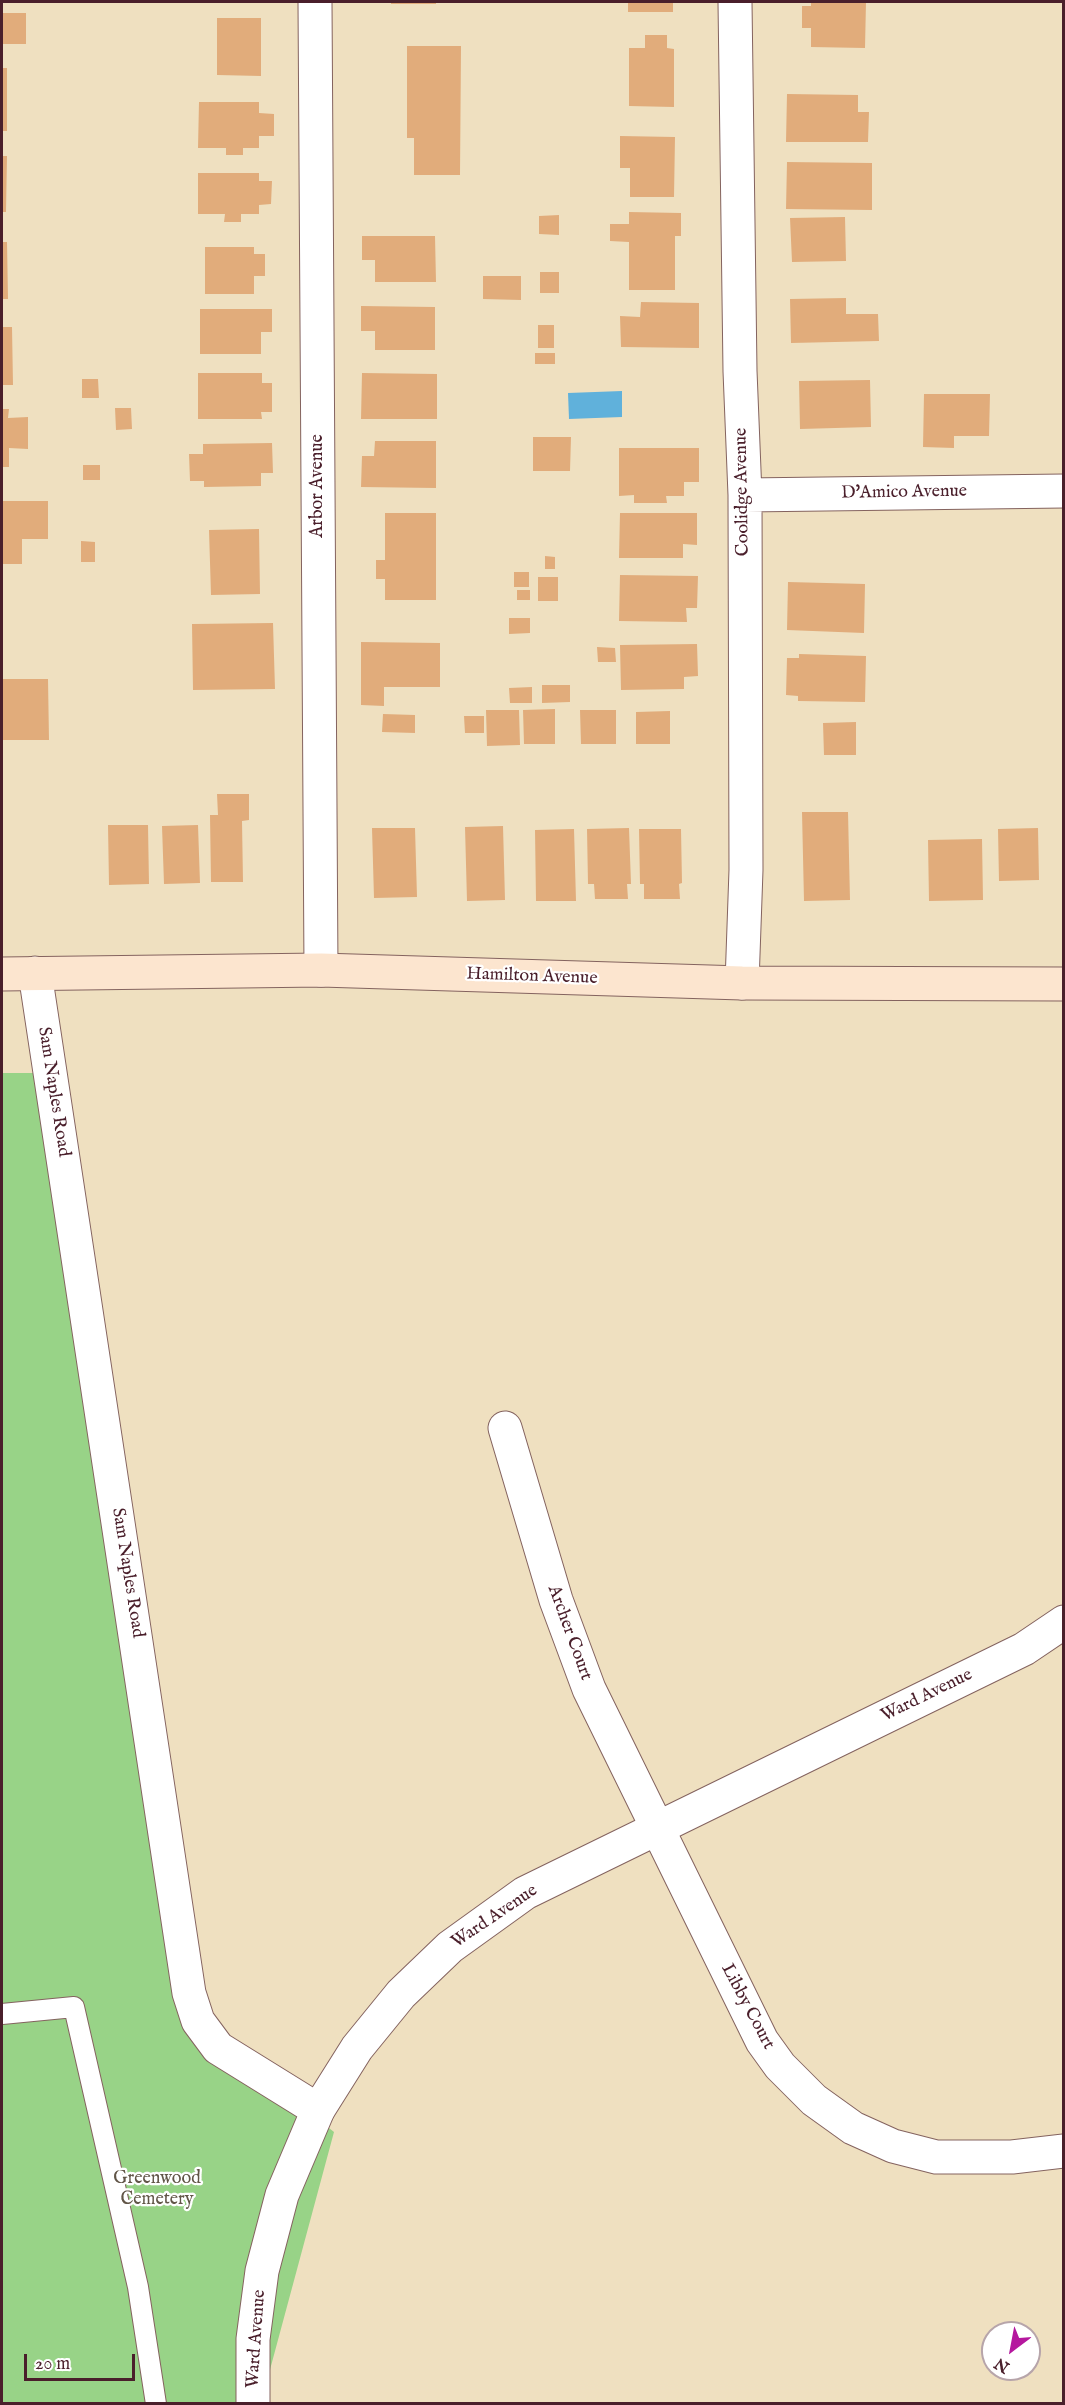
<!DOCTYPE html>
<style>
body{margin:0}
#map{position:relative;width:1065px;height:2405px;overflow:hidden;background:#efe0c0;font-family:"IM FELL English",serif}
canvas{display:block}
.frame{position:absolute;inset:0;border:3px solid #4a1f2b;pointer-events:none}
.north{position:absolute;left:981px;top:2321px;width:60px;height:60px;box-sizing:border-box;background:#fff;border:2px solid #b7a5aa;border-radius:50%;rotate:212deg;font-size:16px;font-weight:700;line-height:24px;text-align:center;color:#4a1f2b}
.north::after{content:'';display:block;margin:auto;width:21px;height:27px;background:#b5179e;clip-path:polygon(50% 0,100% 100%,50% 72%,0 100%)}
.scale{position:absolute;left:24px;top:2354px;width:111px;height:27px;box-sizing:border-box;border:3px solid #4a1f2b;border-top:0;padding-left:8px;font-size:18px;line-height:21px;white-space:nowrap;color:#4a1f2b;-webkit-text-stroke:4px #fff;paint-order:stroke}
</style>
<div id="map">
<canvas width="1065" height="2405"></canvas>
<div class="frame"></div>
<div class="north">N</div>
<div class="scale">20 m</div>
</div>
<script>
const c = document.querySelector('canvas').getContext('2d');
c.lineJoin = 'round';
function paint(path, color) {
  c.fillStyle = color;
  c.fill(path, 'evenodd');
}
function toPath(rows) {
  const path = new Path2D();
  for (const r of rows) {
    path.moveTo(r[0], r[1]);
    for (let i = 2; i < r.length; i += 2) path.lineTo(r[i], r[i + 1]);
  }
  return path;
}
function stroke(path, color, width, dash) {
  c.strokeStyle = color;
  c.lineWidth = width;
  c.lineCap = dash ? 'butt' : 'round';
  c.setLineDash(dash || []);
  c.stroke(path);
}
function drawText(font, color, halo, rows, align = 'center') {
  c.font = font + ' "IM FELL English",serif';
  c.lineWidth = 4.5;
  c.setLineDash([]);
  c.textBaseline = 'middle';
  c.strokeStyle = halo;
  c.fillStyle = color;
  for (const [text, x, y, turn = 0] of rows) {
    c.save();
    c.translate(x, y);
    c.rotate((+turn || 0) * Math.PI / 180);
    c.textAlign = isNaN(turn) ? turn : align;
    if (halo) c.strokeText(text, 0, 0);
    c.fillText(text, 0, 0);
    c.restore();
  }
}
const green = toPath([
 [2,1073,52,1073,209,2032,334,2132,261,2403,2,2403]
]);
const water = toPath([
 [622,391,622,417,569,419,568,393]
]);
const building = toPath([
 [391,2,436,2,436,4,391,4],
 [628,2,673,2,673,12,628,12],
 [811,2,866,2,865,48,811,47,811,28,802,28,802,6,811,6],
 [2,13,26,13,26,44,2,44],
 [217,18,261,18,261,76,217,75],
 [645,35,667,35,667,48,674,49,674,107,629,106,629,48,645,48],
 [407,46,461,46,460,175,414,175,414,138,407,138],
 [2,68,7,68,7,131,2,131],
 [787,94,858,95,858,112,869,112,868,142,786,142],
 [199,102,259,102,259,113,274,114,274,136,259,136,259,148,243,148,243,155,226,155,226,148,198,148],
 [620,136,675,137,674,197,630,197,630,168,620,168],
 [2,156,7,156,6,212,2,212],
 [787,162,872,163,872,210,786,209],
 [198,173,259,173,259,181,272,181,271,204,259,205,259,214,241,214,241,222,224,222,225,214,198,214],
 [629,212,681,213,681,236,675,236,675,290,629,290,629,242,610,241,610,224,629,224],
 [559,215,559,235,539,234,539,216],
 [845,217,846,261,792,262,790,218],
 [362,236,435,236,436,282,375,282,375,260,362,260],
 [2,242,7,242,8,299,2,299],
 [205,247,254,247,254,254,265,254,265,276,254,276,254,294,205,294],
 [540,272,559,272,559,293,540,293],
 [483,276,521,276,521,300,483,299],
 [846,298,846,314,878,314,879,341,791,343,790,299],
 [641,302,699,303,699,348,621,347,620,316,640,317],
 [361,306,435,307,435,350,375,350,375,331,361,331],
 [200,309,272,309,272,332,261,332,261,354,200,354],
 [538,325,554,325,554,348,538,348],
 [2,327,12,327,13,385,2,385],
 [535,353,555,353,555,364,535,364],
 [198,373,262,373,262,383,272,383,272,412,261,412,262,419,198,419],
 [362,373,437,374,437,419,361,419],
 [82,379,98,379,99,398,82,398],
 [870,380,871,427,800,429,799,381],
 [924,394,990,394,989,436,954,436,954,448,923,447],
 [115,408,131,408,132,429,116,430],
 [2,409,9,409,8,418,28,417,28,449,9,448,9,467,2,467],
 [533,437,571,437,570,471,533,471],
 [375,441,436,441,436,488,361,487,362,456,374,456],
 [272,443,273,473,261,473,261,486,204,487,204,481,190,481,189,454,203,454,203,444],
 [619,448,699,448,699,482,684,482,684,496,666,496,667,503,634,503,634,495,619,496],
 [83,465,100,465,100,480,83,480],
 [2,501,48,501,48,539,22,539,22,564,2,564],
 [385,513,436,513,436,600,385,600,385,579,376,579,376,560,385,560],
 [620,513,697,513,697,545,683,544,683,558,619,558],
 [259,529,260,594,211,595,209,530],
 [81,541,95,542,95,562,81,562],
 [545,556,555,557,555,569,545,569],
 [514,572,529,572,529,587,514,587],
 [620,575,698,576,697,608,686,608,687,622,619,621],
 [538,577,558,577,558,601,538,601],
 [788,582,865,584,864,633,787,630],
 [517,590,530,590,530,600,517,600],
 [509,618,530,618,530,633,509,634],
 [273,623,275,689,193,690,192,624],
 [361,642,440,643,440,687,384,687,384,706,361,705],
 [697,644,698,676,684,677,684,689,621,690,620,645],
 [597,647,615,648,616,662,598,662],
 [799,654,866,656,865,702,798,701,798,696,786,695,787,658,799,658],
 [2,679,48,679,49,740,2,740],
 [542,685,570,685,570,702,542,703],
 [532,687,532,703,510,703,509,688],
 [555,709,555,744,524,744,523,710],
 [486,710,519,710,520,745,487,746],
 [580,710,616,710,616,744,581,744],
 [670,711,670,744,636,744,636,712],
 [383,714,415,715,415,733,382,732],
 [464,716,484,716,484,733,465,733],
 [856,722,856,755,824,755,823,723],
 [217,794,249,794,249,820,242,821,243,882,211,882,210,815,218,815],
 [802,812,848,812,850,900,804,901],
 [108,825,148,825,149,884,109,885],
 [198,825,200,883,164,884,162,826],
 [503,826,505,900,467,901,465,827],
 [372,828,415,828,417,897,374,898],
 [629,828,631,884,627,884,628,899,595,899,594,884,588,884,587,829],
 [1038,828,1039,880,999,881,998,829],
 [574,829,576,901,536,901,535,830],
 [639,829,681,829,682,883,679,884,680,899,644,899,644,884,640,884],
 [982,839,983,900,929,901,928,840]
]);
const service = toPath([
 [2,2014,74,2007,138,2287,156,2404]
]);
const minor = toPath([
 [315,2,321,970],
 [735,2,740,371,745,495,746,870,742,983],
 [745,495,1064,491],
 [35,973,189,1993,198,2021,218,2048,318,2110],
 [505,1428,556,1600,589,1689,762,2041,780,2066,814,2100,853,2128,893,2146,936,2157,1012,2157,1064,2151]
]);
const tertiary = toPath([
 [253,2404,253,2339,262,2271,282,2195,318,2110,357,2048,401,1994,450,1947,525,1893,1024,1649,1064,1622]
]);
const secondary = toPath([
 [2,974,321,970,742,983,1064,984]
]);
const streetNames = [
 ["Arbor Avenue",318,486,-90],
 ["Coolidge Avenue",743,492,-91],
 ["D'Amico Avenue",904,493,-1],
 ["Hamilton Avenue",532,977,2],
 ["Sam Naples Road",53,1092,81],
 ["Sam Naples Road",127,1573,81],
 ["Archer Court",569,1633,70],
 ["Ward Avenue",927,1696,-26],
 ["Ward Avenue",495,1917,-34],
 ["Libby Court",747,2007,62],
 ["Ward Avenue",257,2339,-86]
];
const parkNames = [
 ["Greenwood",157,2179],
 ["Cemetery",157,2200]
];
paint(green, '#98d387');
paint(water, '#60b1db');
paint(building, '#e1ac7b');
stroke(service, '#84635f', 22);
stroke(minor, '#84635f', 35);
stroke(tertiary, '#84635f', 35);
stroke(secondary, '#84635f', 35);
stroke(service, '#fff', 20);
stroke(minor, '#fff', 33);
stroke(tertiary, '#fff', 33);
stroke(secondary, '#fce5cf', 33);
drawText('18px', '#4a1f2b', '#fff', streetNames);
drawText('18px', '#615547', '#fff', parkNames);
</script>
